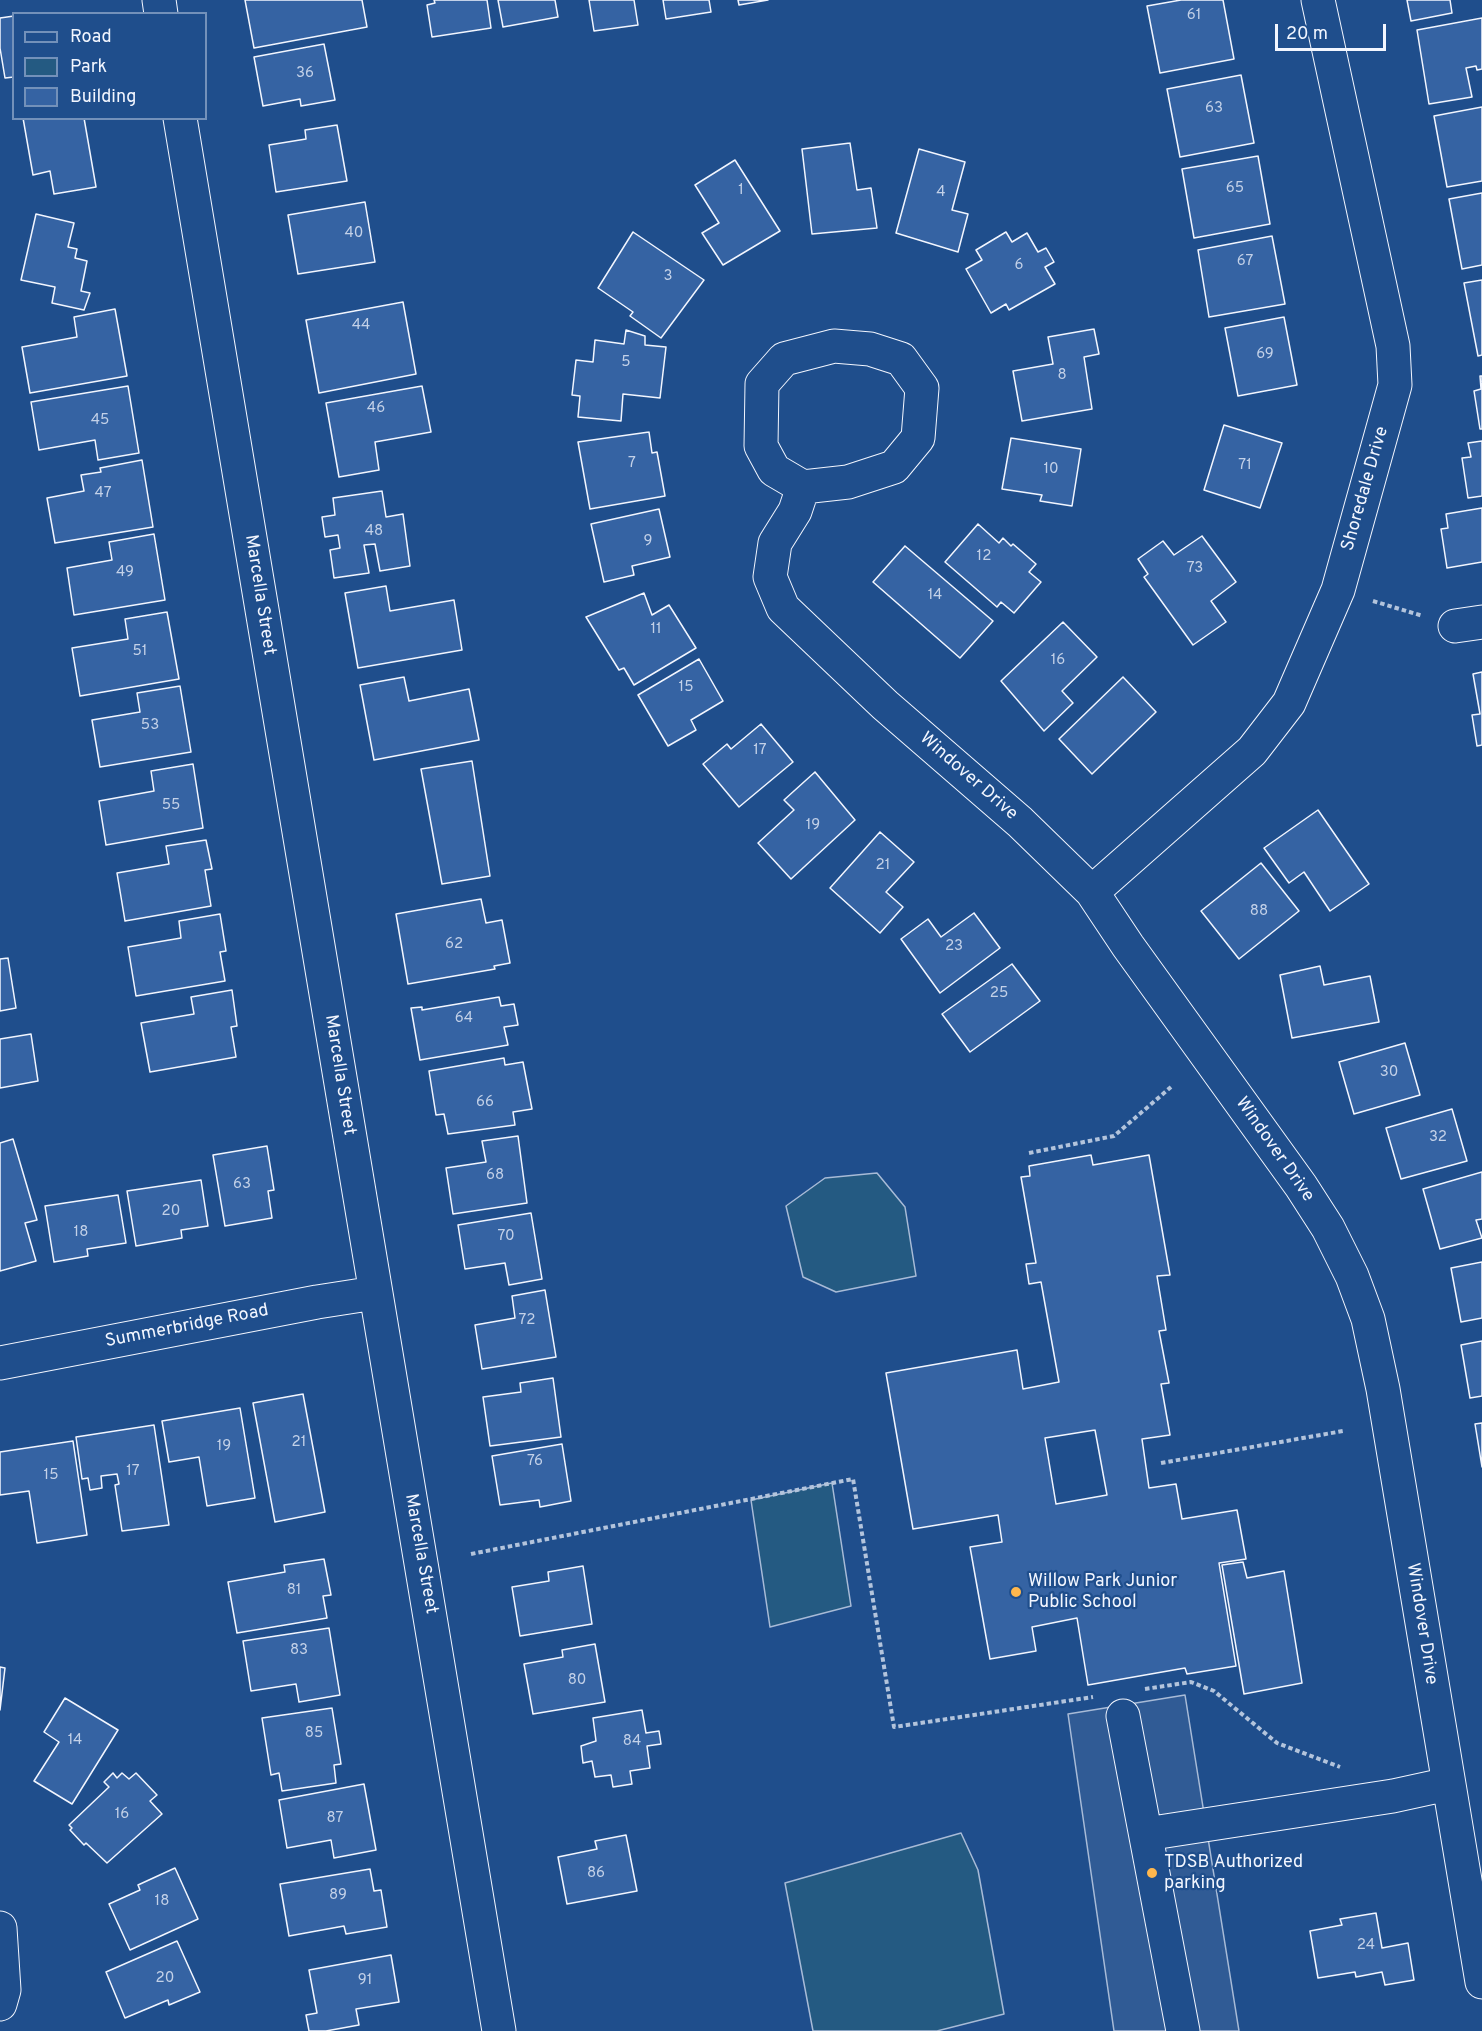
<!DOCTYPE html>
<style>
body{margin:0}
#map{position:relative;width:1482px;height:2031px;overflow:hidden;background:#1f4e8c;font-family:Overpass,sans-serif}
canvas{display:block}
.legend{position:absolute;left:12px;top:12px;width:195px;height:108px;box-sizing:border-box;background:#1f4e8c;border:2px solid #7391ba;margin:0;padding:8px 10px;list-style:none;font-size:18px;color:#f2f6ff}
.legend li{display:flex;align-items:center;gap:12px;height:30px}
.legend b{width:30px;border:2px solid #7391ba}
.scale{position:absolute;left:1275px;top:24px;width:111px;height:27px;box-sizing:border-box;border:3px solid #f2f6ff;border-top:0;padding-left:8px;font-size:18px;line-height:21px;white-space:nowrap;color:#f2f6ff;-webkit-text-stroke:4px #1f4e8c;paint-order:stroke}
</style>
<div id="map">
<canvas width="1482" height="2031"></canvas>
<ul class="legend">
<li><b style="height:8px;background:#1f4e8c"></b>Road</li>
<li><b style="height:16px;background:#245a82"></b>Park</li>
<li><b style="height:16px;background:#3563a3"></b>Building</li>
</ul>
<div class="scale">20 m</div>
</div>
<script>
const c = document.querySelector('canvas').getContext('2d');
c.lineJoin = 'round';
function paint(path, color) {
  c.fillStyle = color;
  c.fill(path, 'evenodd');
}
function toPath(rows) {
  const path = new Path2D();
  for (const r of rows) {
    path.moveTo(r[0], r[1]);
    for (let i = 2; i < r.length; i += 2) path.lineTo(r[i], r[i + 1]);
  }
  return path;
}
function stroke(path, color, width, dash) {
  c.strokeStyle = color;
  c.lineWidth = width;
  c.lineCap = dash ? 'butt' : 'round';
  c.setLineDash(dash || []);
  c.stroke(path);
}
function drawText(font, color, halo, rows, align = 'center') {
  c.font = font + ' Overpass,sans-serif';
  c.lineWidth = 4.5;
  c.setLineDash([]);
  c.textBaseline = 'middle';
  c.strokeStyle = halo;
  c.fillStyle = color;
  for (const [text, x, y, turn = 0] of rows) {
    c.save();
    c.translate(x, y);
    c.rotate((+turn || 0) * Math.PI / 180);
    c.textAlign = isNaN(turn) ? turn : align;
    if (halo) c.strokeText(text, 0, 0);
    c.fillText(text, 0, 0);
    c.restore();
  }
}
const green = toPath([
 [877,1173,905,1207,916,1276,836,1292,803,1277,786,1206,825,1178,877,1173],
 [832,1483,851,1606,770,1627,751,1500,832,1483],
 [961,1833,978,1870,1004,2014,937,2031,813,2031,785,1883,961,1833]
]);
const parking = toPath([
 [1185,1695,1239,2031,1114,2031,1068,1714,1185,1695]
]);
const building = toPath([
 [245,0,362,0,367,27,254,48,245,0],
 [434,0,487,0,491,28,432,37,427,5,435,3,434,0],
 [498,0,555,0,558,17,503,27,498,0],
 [589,0,634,0,638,25,594,31,589,0],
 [663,0,709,0,711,12,666,19,663,0],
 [738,0,768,0,739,5,738,0],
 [1181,0,1223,0,1234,59,1160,73,1147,6,1181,0],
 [1407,0,1450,0,1452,13,1411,21,1407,0],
 [14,16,14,77,5,78,0,48,0,18,14,16],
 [1482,18,1482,69,1477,70,1476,66,1466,68,1472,97,1429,104,1417,30,1482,18],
 [324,44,335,100,301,106,300,99,263,106,254,57,324,44],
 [1241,75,1254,143,1180,157,1167,89,1241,75],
 [1482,107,1482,181,1447,187,1434,116,1482,107],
 [23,118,84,118,96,187,54,194,50,171,33,175,23,118],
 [337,125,347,181,276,192,269,145,306,139,305,130,337,125],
 [850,143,857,190,871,188,877,228,812,234,802,149,850,143],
 [919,149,965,162,952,210,968,214,958,252,896,233,919,149],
 [1258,156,1270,224,1194,238,1182,169,1258,156],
 [735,160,780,231,723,265,702,233,719,223,695,185,735,160],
 [1482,193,1482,265,1462,269,1449,199,1482,193],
 [365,202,375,262,298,274,288,215,365,202],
 [36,214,74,223,68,247,77,249,75,258,87,261,81,291,90,293,84,310,52,303,55,287,21,280,36,214],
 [633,232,704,280,661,338,630,316,633,312,598,288,633,232],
 [1006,232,1012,242,1027,233,1038,252,1046,248,1054,262,1045,267,1055,284,1009,310,1006,304,991,313,966,269,982,260,976,250,1006,232],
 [1272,236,1285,304,1209,317,1198,250,1272,236],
 [1482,280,1482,355,1478,356,1464,283,1482,280],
 [403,302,416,374,319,393,306,320,403,302],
 [115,309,127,376,30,393,22,347,77,337,74,317,115,309],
 [1284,317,1297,385,1238,396,1225,328,1284,317],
 [1094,329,1099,354,1084,357,1092,409,1022,421,1013,371,1053,364,1048,337,1094,329],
 [626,330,645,336,645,345,666,347,660,398,623,394,621,421,578,417,580,396,572,395,576,360,593,362,595,340,624,344,626,330],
 [1480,376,1482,376,1482,429,1480,429,1474,391,1481,389,1480,376],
 [128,386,139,453,98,460,95,440,39,450,31,402,128,386],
 [422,386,431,432,375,442,379,470,339,477,326,403,422,386],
 [1224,425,1282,443,1260,508,1204,490,1224,425],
 [649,432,652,453,657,452,665,496,590,509,578,442,649,432],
 [1011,438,1081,449,1072,506,1040,501,1042,495,1002,489,1011,438],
 [1482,441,1482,496,1468,498,1462,458,1471,457,1468,443,1482,441],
 [142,460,153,527,55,543,47,498,84,491,81,475,101,472,100,468,142,460],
 [382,491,386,517,403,514,410,566,380,571,375,544,364,545,369,573,334,578,330,550,340,548,338,535,325,537,322,517,335,515,333,498,382,491],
 [1482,508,1482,562,1447,568,1441,529,1448,528,1446,514,1482,508],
 [659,509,670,557,632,566,634,575,604,582,591,524,659,509],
 [978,524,999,543,1003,538,1011,546,1013,544,1036,564,1029,572,1041,582,1014,613,1001,602,997,607,945,562,978,524],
 [154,534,165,600,74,615,67,568,112,560,109,542,154,534],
 [1202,536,1236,582,1211,601,1226,622,1193,645,1144,577,1148,574,1138,559,1163,541,1174,555,1202,536],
 [905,546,993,621,960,658,873,582,905,546],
 [386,586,390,611,454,600,462,650,358,668,345,593,386,586],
 [644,593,652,615,669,605,696,648,634,685,624,668,619,670,586,617,644,593],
 [167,612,179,679,80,696,72,648,128,639,125,619,167,612],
 [1063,622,1097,657,1062,691,1073,703,1044,731,1001,681,1063,622],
 [699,659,723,701,691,720,696,730,668,746,638,695,699,659],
 [1482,672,1482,745,1477,746,1472,715,1480,714,1473,674,1482,672],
 [404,677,409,701,469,689,479,740,374,760,360,685,404,677],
 [1123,677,1156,712,1092,774,1059,739,1123,677],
 [180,686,191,752,100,767,92,720,140,712,137,693,180,686],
 [761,724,793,762,739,807,703,764,727,744,731,749,761,724],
 [472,761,490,876,442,884,421,769,472,761],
 [193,764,203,828,106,845,99,801,154,791,151,771,193,764],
 [815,772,855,820,791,879,758,843,794,810,784,800,815,772],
 [1318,810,1369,884,1330,911,1304,872,1289,883,1264,848,1318,810],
 [880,832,914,862,886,892,903,907,880,933,830,888,880,832],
 [206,840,212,869,205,870,211,906,125,921,117,873,169,864,166,846,206,840],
 [1261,863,1299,911,1239,959,1201,911,1261,863],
 [481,899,486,923,502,920,510,963,494,966,495,969,408,984,396,914,481,899],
 [974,913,1000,948,940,993,901,939,928,919,941,937,974,913],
 [220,914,226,951,220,952,225,981,136,996,128,947,181,938,179,921,220,914],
 [8,958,16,1008,0,1011,0,959,8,958],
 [1012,964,1040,1001,970,1052,942,1014,1012,964],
 [1320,966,1324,985,1370,976,1379,1022,1292,1038,1280,975,1320,966],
 [232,990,237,1026,231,1027,236,1057,150,1072,141,1023,194,1014,191,997,232,990],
 [499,997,501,1006,514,1004,518,1025,504,1027,508,1045,420,1060,411,1008,422,1007,422,1010,499,997],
 [31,1034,38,1081,0,1088,0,1039,31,1034],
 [1405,1043,1420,1095,1354,1114,1339,1062,1405,1043],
 [504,1058,505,1065,523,1062,532,1109,513,1112,515,1125,448,1134,444,1114,436,1115,429,1071,504,1058],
 [1452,1109,1467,1161,1401,1179,1386,1128,1452,1109],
 [518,1136,527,1203,453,1214,446,1168,486,1162,482,1141,518,1136],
 [13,1139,37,1220,25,1223,36,1261,0,1271,0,1143,13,1139],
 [267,1146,274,1190,268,1191,272,1218,225,1226,213,1155,267,1146],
 [1091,1155,1093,1165,1149,1155,1170,1275,1157,1276,1166,1330,1159,1331,1169,1383,1161,1384,1170,1435,1142,1439,1149,1488,1176,1484,1182,1519,1237,1510,1246,1559,1219,1563,1236,1666,1187,1674,1185,1668,1088,1685,1077,1618,1032,1627,1036,1651,990,1659,970,1547,1002,1542,998,1515,913,1529,886,1373,1017,1350,1023,1389,1059,1382,1041,1282,1029,1284,1026,1264,1036,1263,1021,1177,1030,1176,1029,1166,1091,1155],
 [1095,1430,1107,1495,1056,1504,1045,1438,1095,1430],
 [1482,1172,1482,1219,1476,1220,1482,1238,1440,1249,1423,1189,1482,1172],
 [201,1180,208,1226,181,1230,182,1238,136,1246,127,1191,201,1180],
 [118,1195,126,1243,87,1249,88,1256,54,1262,45,1206,118,1195],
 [531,1213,542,1279,509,1285,505,1263,465,1269,458,1225,531,1213],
 [1482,1262,1482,1318,1461,1322,1451,1268,1482,1262],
 [545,1290,556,1357,482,1369,475,1325,515,1318,512,1296,545,1290],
 [1482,1341,1482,1396,1470,1398,1461,1345,1482,1341],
 [553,1378,561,1437,490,1446,483,1397,521,1392,520,1383,553,1378],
 [303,1394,325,1512,275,1522,253,1403,303,1394],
 [240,1408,255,1498,207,1506,199,1457,169,1462,162,1421,240,1408],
 [1482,1423,1482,1467,1475,1424,1482,1423],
 [154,1425,169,1525,122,1531,115,1485,119,1484,117,1474,101,1476,102,1488,90,1490,88,1478,82,1479,76,1437,154,1425],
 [73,1441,87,1535,37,1543,29,1491,0,1495,0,1452,73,1441],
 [562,1444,571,1501,540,1507,539,1500,500,1505,492,1456,562,1444],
 [324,1559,331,1595,323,1596,327,1618,237,1633,228,1582,285,1572,284,1565,324,1559],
 [1243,1562,1247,1578,1284,1571,1302,1683,1244,1694,1222,1565,1243,1562],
 [583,1566,592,1624,520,1636,512,1587,549,1581,548,1572,583,1566],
 [329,1628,340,1695,299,1702,296,1684,251,1691,243,1641,329,1628],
 [595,1644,605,1702,533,1714,524,1664,563,1657,562,1650,595,1644],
 [0,1667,5,1668,0,1710,0,1667],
 [65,1698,118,1730,72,1804,34,1781,59,1742,44,1732,65,1698],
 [332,1708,341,1764,334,1765,336,1783,282,1791,279,1773,271,1775,262,1718,332,1708],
 [642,1710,646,1733,659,1731,661,1744,647,1746,650,1768,630,1771,632,1784,613,1787,611,1775,595,1777,592,1761,583,1763,581,1746,596,1741,593,1718,642,1710],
 [113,1773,117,1778,122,1773,129,1779,136,1773,157,1795,150,1801,162,1814,107,1863,86,1843,84,1845,70,1830,72,1828,69,1825,109,1787,104,1782,113,1773],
 [364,1784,376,1850,334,1858,331,1840,287,1848,279,1800,364,1784],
 [626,1835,637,1891,567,1904,558,1857,597,1849,595,1841,626,1835],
 [175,1868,198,1919,130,1950,109,1904,140,1890,138,1885,175,1868],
 [370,1869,374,1891,381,1890,387,1927,346,1934,344,1926,289,1936,280,1884,370,1869],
 [1376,1913,1382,1948,1408,1943,1414,1980,1385,1985,1382,1972,1356,1977,1355,1972,1318,1978,1310,1931,1342,1925,1340,1919,1376,1913],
 [177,1941,200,1992,169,2005,168,2000,125,2018,106,1972,177,1941],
 [391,1955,399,2002,356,2009,359,2025,326,2031,309,2031,306,2015,317,2013,309,1970,391,1955]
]);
const path = toPath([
 [1373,601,1423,616],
 [1029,1153,1114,1136,1171,1087],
 [1161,1463,1343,1431],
 [471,1554,853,1479,894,1727,1093,1697],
 [1145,1689,1191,1682,1214,1691,1277,1743,1340,1767]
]);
const minor = toPath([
 [159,0,161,14],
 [180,118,499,2031],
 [834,346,870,349,901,359,922,388,918,438,894,467,848,482,803,487,774,470,761,446,762,384,784,359,834,346],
 [803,487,795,511,775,543,770,577,783,608,885,705,1020,822,1092,892,1128,946,1301,1186,1328,1228,1352,1276,1368,1319,1383,1389,1482,1982],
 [1455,626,1482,622],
 [1092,892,1252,751,1289,703,1338,590,1395,385,1393,346,1318,0],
 [0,1363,317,1302,375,1293],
 [1123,1716,1183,2031],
 [1146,1834,1393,1796,1448,1784],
 [0,1928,4,1990,0,2004]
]);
const markers = [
 [1016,1592,6,"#ffb74d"],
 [1152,1873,6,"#ffb74d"]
];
const numberNames = [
 ["61",1194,16],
 ["36",305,74],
 ["63",1214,109],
 ["65",1235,189],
 ["1",741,191],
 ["4",941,193],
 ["40",354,234],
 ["67",1245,262],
 ["6",1019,266],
 ["3",668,277],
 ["44",361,326],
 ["69",1265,355],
 ["5",626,363],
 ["8",1062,376],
 ["46",376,409],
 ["45",100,421],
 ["7",632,464],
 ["71",1245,466],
 ["10",1051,470],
 ["47",103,494],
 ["48",374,532],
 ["9",648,542],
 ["12",984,557],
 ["73",1195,569],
 ["49",125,573],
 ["14",935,596],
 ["11",656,630],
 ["51",140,652],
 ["16",1058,661],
 ["15",686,688],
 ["53",150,726],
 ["17",760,751],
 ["55",171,806],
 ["19",813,826],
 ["21",883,866],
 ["88",1259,912],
 ["62",454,945],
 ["23",954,947],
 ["25",999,994],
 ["64",464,1019],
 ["30",1389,1073],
 ["66",485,1103],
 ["32",1438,1138],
 ["68",495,1176],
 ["63",242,1185],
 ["20",171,1212],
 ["18",81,1233],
 ["70",506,1237],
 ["72",527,1321],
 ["21",299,1443],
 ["19",224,1447],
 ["76",535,1462],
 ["17",133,1472],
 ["15",51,1476],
 ["81",294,1591],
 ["83",299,1651],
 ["80",577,1681],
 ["85",314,1734],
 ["14",75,1741],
 ["84",632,1742],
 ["16",122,1815],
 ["87",335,1819],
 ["86",596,1874],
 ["89",338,1896],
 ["18",162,1902],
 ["24",1366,1946],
 ["20",165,1979],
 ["91",365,1981]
];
const streetNames = [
 ["Shoredale Drive",1366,489,-74],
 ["Marcella Street",259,595,81],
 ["Windover Drive",968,777,41],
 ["Marcella Street",339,1075,81],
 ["Windover Drive",1274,1150,55],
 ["Summerbridge Road",187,1327,-11],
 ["Marcella Street",420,1554,80],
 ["Windover Drive",1421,1624,81]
];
const poiNames = [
 ["Willow Park Junior",1028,1582],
 ["Public School",1028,1603],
 ["TDSB Authorized",1164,1863],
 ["parking",1164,1884]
];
paint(green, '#245a82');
stroke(green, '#a8bbd7', 1.5);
paint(parking, '#305b95');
stroke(parking, '#a8bbd7', 1.5);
paint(building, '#3563a3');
stroke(building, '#f2f6ff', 1.5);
stroke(minor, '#f2f6ff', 35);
stroke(path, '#b3c4dc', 4, [4.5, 3]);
stroke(minor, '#1f4e8c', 33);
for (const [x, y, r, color] of markers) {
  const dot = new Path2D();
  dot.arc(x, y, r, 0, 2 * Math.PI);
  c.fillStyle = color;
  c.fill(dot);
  stroke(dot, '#1f4e8c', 2);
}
drawText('15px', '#c3d1e8', null, numberNames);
drawText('18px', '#f2f6ff', '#1f4e8c', streetNames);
drawText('18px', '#f2f6ff', '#1f4e8c', poiNames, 'left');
</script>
